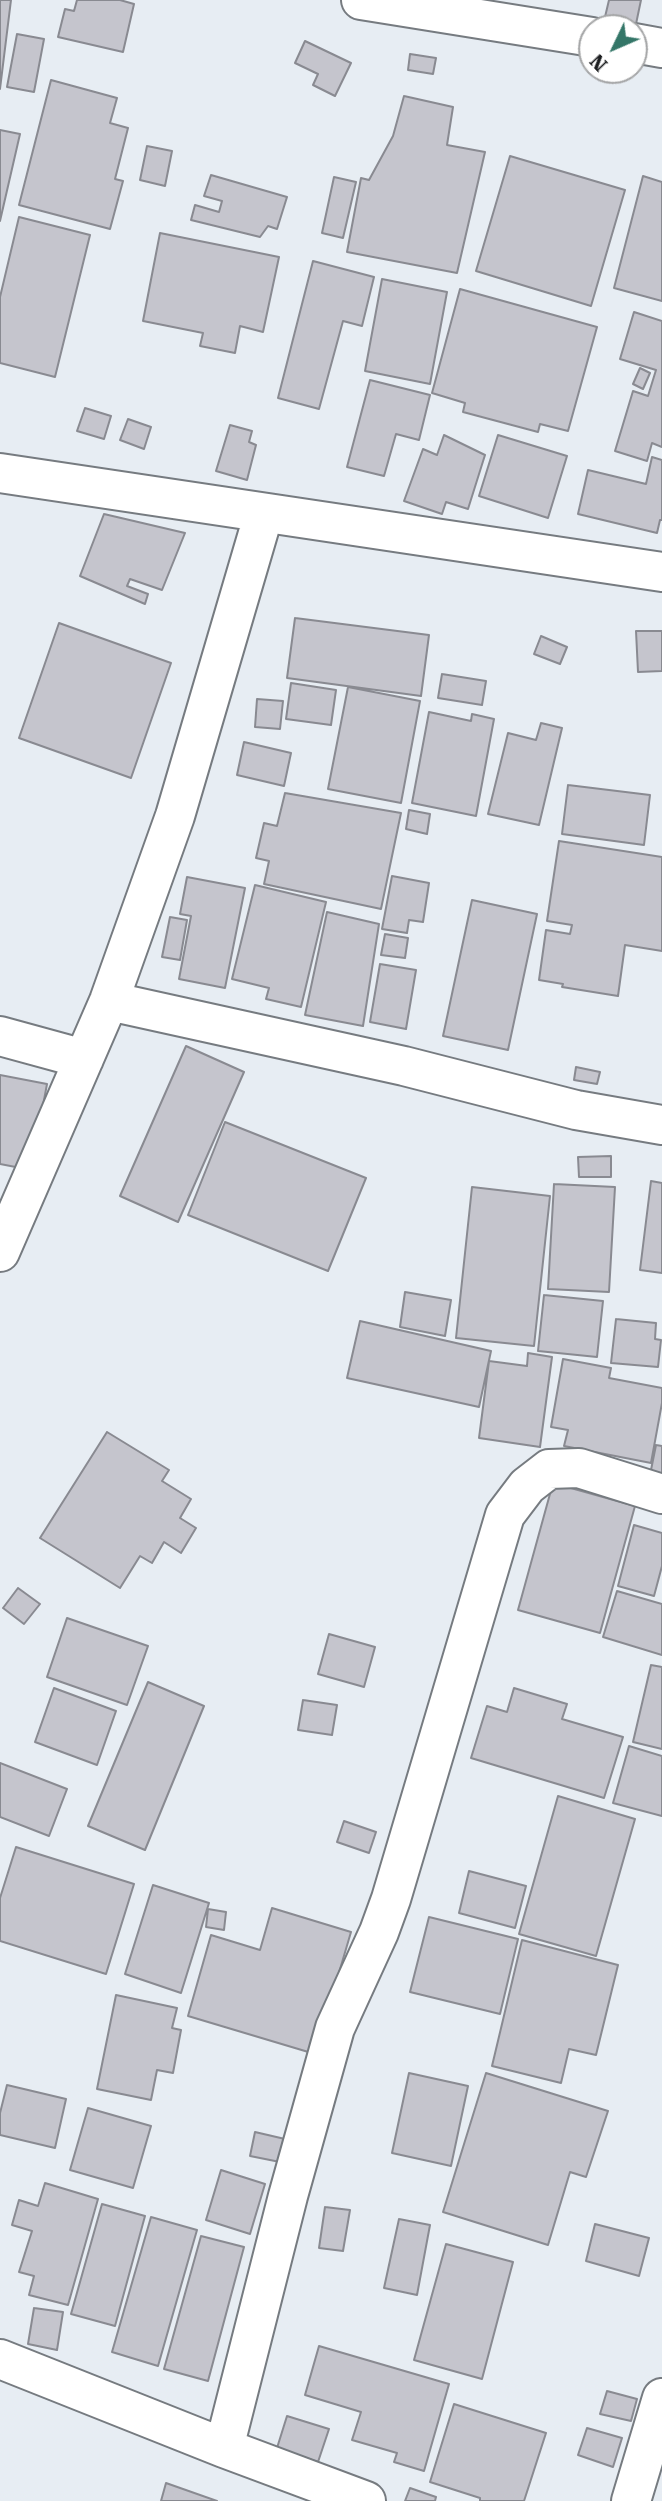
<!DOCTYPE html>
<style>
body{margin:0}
#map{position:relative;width:662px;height:2501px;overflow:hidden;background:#e7edf3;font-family:"Roboto Serif",serif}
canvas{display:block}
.north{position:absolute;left:578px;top:14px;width:70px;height:70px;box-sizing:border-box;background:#fff;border:2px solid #a4a5a6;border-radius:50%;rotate:226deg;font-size:19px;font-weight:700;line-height:28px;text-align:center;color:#1c1e20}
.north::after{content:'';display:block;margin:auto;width:24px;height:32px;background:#347668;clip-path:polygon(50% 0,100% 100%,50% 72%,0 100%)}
</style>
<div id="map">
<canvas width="662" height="2501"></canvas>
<div class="north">N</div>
</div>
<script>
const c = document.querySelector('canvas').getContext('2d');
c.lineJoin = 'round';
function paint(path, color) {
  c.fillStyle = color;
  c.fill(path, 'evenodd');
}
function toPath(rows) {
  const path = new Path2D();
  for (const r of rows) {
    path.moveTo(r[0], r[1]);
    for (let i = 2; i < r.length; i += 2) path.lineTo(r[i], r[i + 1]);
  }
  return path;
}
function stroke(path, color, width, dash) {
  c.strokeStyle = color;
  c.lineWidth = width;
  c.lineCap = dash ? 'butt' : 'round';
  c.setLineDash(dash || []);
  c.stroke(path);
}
const building = toPath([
 [0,0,11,0,0,89,0,0],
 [77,0,120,0,134,4,123,52,58,37,65,9,74,11,77,0],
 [609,0,641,0,636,24,605,17,609,0],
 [17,34,44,39,34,92,7,87,17,34],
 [305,41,351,63,335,96,313,85,318,74,295,63,305,41],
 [410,54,436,58,433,74,408,70,410,54],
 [51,80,117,98,110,123,128,128,115,179,123,181,110,229,19,205,51,80],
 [404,96,453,107,447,145,485,152,457,273,347,252,361,178,369,180,393,136,404,96],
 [0,130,20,134,0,221,0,130],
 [147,146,172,151,165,186,140,180,147,146],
 [510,156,625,190,591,306,476,271,510,156],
 [211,175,287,197,277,229,268,226,260,237,191,220,195,205,219,212,222,201,204,196,211,175],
 [643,176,662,182,662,301,614,288,643,176],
 [334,177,356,182,343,238,322,233,334,177],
 [19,217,90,235,55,377,0,363,0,297,19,217],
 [160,233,279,257,263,332,240,326,235,353,200,346,203,333,143,321,160,233],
 [313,261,374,277,362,326,343,321,319,409,278,398,313,261],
 [382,279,447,292,430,384,365,371,382,279],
 [460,289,597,327,568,431,540,424,538,432,463,412,465,403,432,393,460,289],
 [634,312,662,321,662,447,652,443,647,461,615,451,633,391,648,396,656,370,620,359,634,312],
 [640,368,650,373,643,389,633,384,640,368],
 [370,380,430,395,419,440,396,434,384,476,347,467,370,380],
 [85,408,111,416,104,439,77,431,85,408],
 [128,419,151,427,144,449,120,440,128,419],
 [230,425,252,431,249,442,256,445,247,480,216,471,230,425],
 [444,435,485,455,468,509,446,502,442,514,404,501,423,449,437,455,444,435],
 [498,435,567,456,548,518,479,496,498,435],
 [652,457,662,460,662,520,660,520,657,533,578,514,588,470,646,484,652,457],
 [104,514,185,533,162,590,130,579,127,586,148,594,145,604,80,576,104,514],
 [295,618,429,635,421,696,287,678,295,618],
 [59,623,171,663,131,778,19,738,59,623],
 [636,631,662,631,662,671,638,672,636,631],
 [541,636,567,647,560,664,534,654,541,636],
 [442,674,486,681,482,705,438,698,442,674],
 [291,683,336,690,331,725,286,719,291,683],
 [348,687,420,701,401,803,328,789,348,687],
 [257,699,283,701,280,729,255,727,257,699],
 [429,712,471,721,472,714,494,719,476,816,412,803,429,712],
 [541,723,562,728,539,825,488,814,508,733,536,740,541,723],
 [244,742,291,753,284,786,237,775,244,742],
 [568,785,650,795,644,845,562,834,568,785],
 [285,793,401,813,381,909,264,884,269,861,256,858,264,823,277,826,285,793],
 [409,810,430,814,427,834,406,829,409,810],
 [559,841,662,857,662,951,625,945,618,996,562,987,563,984,539,980,546,930,570,934,572,925,547,921,559,841],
 [392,876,429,883,423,922,409,920,407,933,382,929,392,876],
 [187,877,245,888,225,988,179,979,191,916,180,914,187,877],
 [255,885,326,902,301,1007,266,999,269,988,232,979,255,885],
 [472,900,537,914,508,1050,443,1036,472,900],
 [327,912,379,924,363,1026,305,1015,327,912],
 [170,917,187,920,180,960,162,957,170,917],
 [385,934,408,938,405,958,381,955,385,934],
 [380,964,416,970,406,1029,370,1022,380,964],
 [186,1046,244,1072,178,1222,120,1196,186,1046],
 [576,1067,600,1072,597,1084,574,1080,576,1067],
 [0,1075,47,1084,31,1170,0,1164,0,1075],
 [225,1122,366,1178,328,1271,188,1215,225,1122],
 [611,1156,611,1177,579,1177,578,1157,611,1156],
 [651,1181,662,1183,662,1273,640,1270,651,1181],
 [554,1184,615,1187,609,1292,548,1289,554,1184],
 [472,1187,550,1196,534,1346,456,1338,472,1187],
 [405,1292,451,1300,445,1336,400,1327,405,1292],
 [544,1295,603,1301,597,1357,538,1351,544,1295],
 [616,1319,656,1323,655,1339,661,1340,658,1367,611,1363,616,1319],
 [360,1321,491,1351,479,1407,347,1378,360,1321],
 [528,1353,552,1357,540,1447,479,1438,489,1361,527,1366,528,1353],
 [563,1359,611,1368,609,1378,662,1388,662,1403,651,1463,564,1446,568,1430,551,1427,563,1359],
 [107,1432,169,1470,162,1481,191,1499,180,1518,196,1528,181,1553,164,1542,152,1563,140,1556,120,1588,40,1538,107,1432],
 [656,1445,662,1446,662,1477,650,1475,656,1445],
 [553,1483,635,1506,600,1633,518,1610,553,1483],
 [634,1525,662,1533,662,1566,654,1596,618,1586,634,1525],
 [18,1588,40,1604,24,1624,3,1608,18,1588],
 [617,1591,662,1604,662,1655,603,1637,617,1591],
 [67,1618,148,1646,127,1705,47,1677,67,1618],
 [329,1634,375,1647,364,1687,318,1674,329,1634],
 [651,1665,662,1667,662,1749,633,1742,651,1665],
 [148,1682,204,1706,145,1850,88,1826,148,1682],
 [54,1688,116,1711,97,1765,35,1742,54,1688],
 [514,1688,567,1704,562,1719,623,1737,604,1798,471,1758,487,1706,507,1712,514,1688],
 [303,1700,337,1705,332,1735,298,1730,303,1700],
 [629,1746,662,1756,662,1816,613,1803,629,1746],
 [0,1763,67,1789,49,1836,0,1817,0,1763],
 [558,1796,635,1819,596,1956,519,1934,558,1796],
 [344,1821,376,1832,369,1853,337,1842,344,1821],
 [16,1847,134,1884,106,1974,0,1941,0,1898,16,1847],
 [469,1871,526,1886,515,1928,459,1913,469,1871],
 [153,1885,209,1903,181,1993,125,1974,153,1885],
 [272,1908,351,1932,315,2054,188,2016,211,1935,260,1950,272,1908],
 [208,1909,226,1912,224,1930,206,1927,208,1909],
 [429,1917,518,1939,500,2014,410,1992,429,1917],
 [522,1940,618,1965,596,2055,569,2049,561,2083,492,2066,522,1940],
 [116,1995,177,2008,172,2028,181,2030,173,2073,157,2070,151,2100,97,2089,116,1995],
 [409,2073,468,2086,451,2166,392,2153,409,2073],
 [486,2073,608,2111,586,2177,570,2172,548,2245,443,2212,486,2073],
 [7,2085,66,2099,55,2148,0,2135,0,2113,7,2085],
 [88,2108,151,2126,133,2188,70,2170,88,2108],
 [255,2132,285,2139,280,2162,250,2156,255,2132],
 [221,2170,265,2184,250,2234,206,2220,221,2170],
 [45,2183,98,2199,68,2305,29,2295,34,2276,19,2272,32,2231,12,2225,19,2200,38,2206,45,2183],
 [102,2204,145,2216,115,2326,71,2314,102,2204],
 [325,2207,350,2210,343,2251,319,2248,325,2207],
 [151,2217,197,2230,158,2366,112,2352,151,2217],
 [399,2219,430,2225,417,2295,384,2288,399,2219],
 [595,2224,649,2238,639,2276,586,2261,595,2224],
 [201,2236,244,2247,208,2381,164,2369,201,2236],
 [446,2244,513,2262,482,2379,414,2360,446,2244],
 [34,2308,63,2312,57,2350,28,2344,34,2308],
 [319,2346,449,2384,424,2471,394,2462,397,2453,352,2440,361,2412,305,2395,319,2346],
 [607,2391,637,2399,631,2421,600,2414,607,2391],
 [454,2404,546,2433,524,2501,480,2501,480,2498,430,2482,454,2404],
 [287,2416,329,2429,318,2462,277,2448,287,2416],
 [587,2428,622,2438,613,2467,578,2455,587,2428],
 [166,2483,217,2501,161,2501,166,2483],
 [410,2488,436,2497,435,2501,405,2501,410,2488]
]);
const minor = toPath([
 [361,0,592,37],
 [634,43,662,48],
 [0,473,662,572],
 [109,1001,404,1066,576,1110,662,1125],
 [0,1036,84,1059],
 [0,1252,109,1001,175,816,264,513],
 [0,2359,224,2448,366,2501],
 [224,2448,288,2196,335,2028,379,1932,391,1899,505,1515,527,1486,549,1469,579,1468,662,1494],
 [631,2501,662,2398]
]);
paint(building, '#c5c5cd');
stroke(building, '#898a91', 2);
stroke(minor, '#767b80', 42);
stroke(minor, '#fff', 38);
</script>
